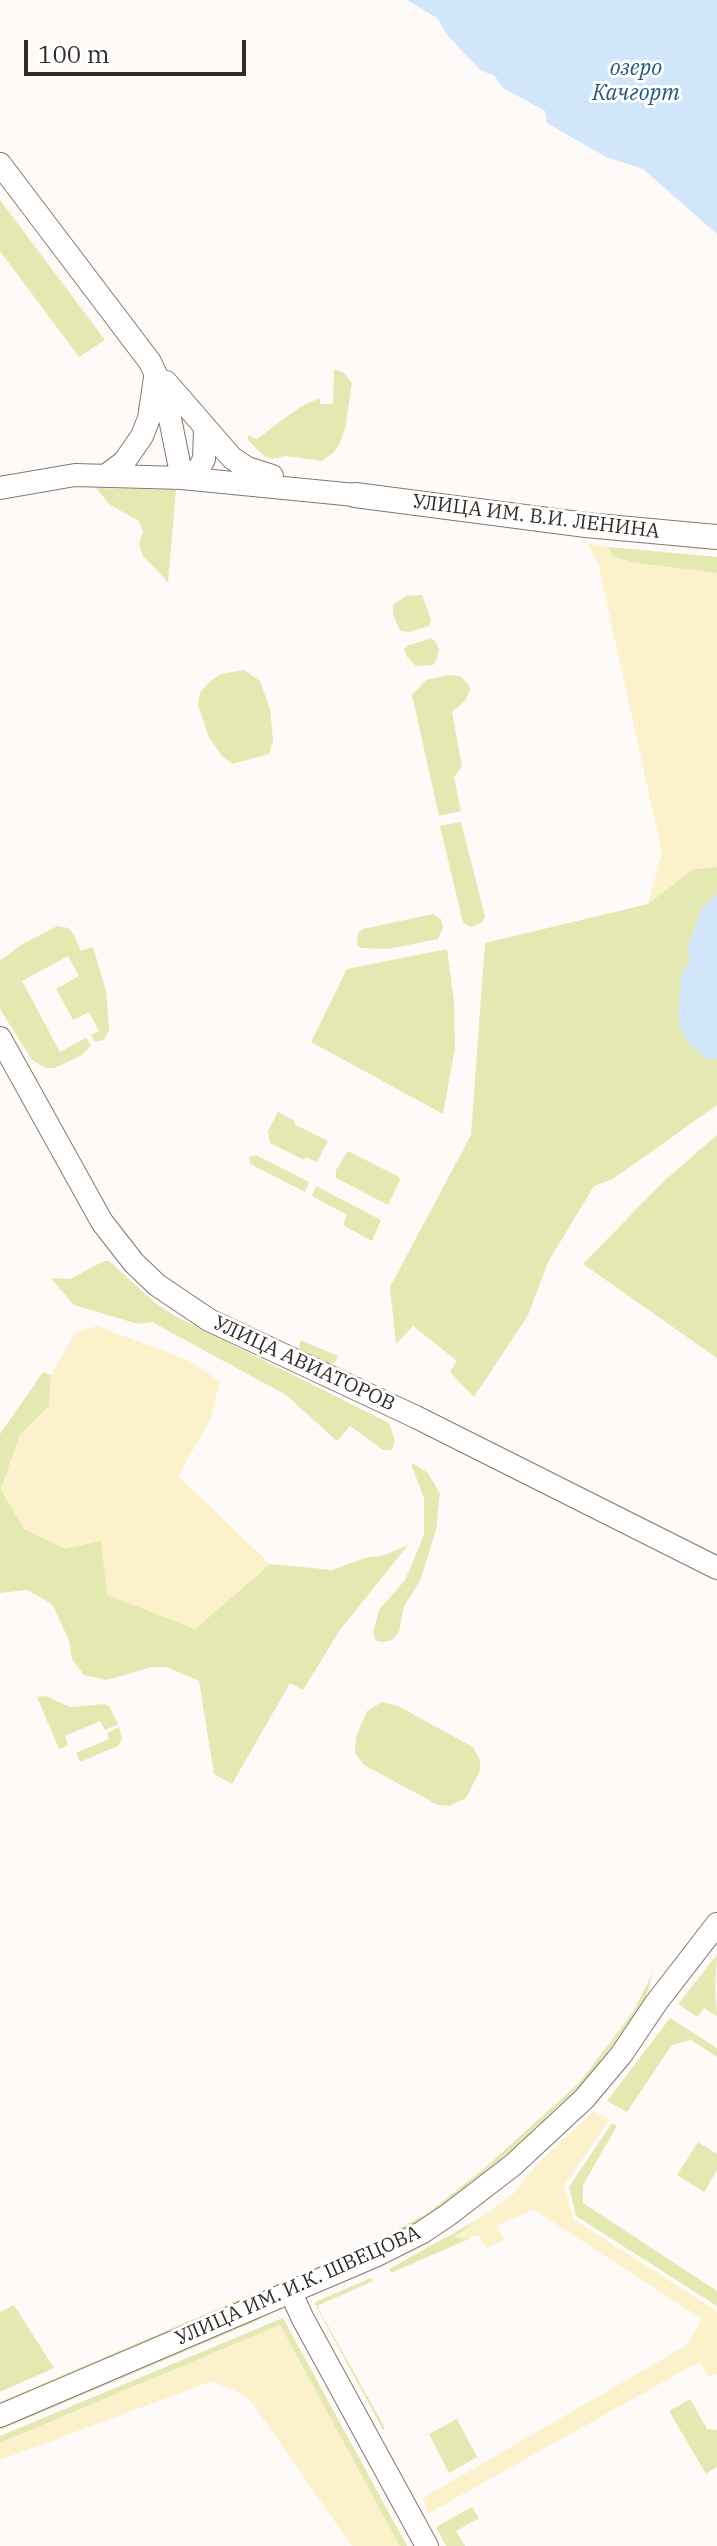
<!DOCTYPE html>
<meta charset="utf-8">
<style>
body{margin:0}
#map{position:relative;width:717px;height:2546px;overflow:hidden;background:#fefaf7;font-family:"IBM Plex Serif",serif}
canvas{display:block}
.scale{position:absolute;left:24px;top:40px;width:222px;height:36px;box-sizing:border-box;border:4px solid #342c27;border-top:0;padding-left:10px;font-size:24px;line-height:28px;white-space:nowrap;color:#342c27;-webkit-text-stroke:6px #fff;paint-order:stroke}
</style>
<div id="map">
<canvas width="717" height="2546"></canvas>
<div class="scale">100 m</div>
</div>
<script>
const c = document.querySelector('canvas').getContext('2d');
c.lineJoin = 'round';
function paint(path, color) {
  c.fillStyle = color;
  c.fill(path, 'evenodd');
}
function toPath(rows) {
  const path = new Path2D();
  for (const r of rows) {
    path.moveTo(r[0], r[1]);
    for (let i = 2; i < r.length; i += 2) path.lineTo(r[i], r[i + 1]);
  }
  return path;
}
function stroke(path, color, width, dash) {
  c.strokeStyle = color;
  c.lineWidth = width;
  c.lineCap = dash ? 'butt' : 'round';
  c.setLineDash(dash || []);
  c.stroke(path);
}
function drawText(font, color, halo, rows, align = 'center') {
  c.font = font + ' "IBM Plex Serif",serif';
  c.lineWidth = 6;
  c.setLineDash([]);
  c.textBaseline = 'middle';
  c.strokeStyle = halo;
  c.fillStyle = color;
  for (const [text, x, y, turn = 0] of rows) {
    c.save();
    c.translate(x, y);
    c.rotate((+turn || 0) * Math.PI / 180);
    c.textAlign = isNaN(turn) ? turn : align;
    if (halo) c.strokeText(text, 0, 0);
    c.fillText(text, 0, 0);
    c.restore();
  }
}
const green = toPath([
 [0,200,105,340,79,357,0,251],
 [334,369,344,373,352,383,345,429,339,445,333,453,322,461,285,456,272,459,263,455,248,440,248,435,257,439,300,407,320,398,320,404,333,404],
 [96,488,176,490,168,582,143,556,139,544,143,531,139,521,110,505],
 [608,547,717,557,717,573,635,563,612,556],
 [422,595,431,619,429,626,410,632,400,631,393,614,393,605,406,596],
 [431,638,436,642,439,650,437,659,433,665,416,666,407,657,404,650,407,646],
 [244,670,260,681,270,709,273,740,269,754,232,764,222,756,209,737,198,706,200,693,208,683,221,674],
 [449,675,460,676,469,685,470,690,465,701,452,712,462,766,454,777,461,811,439,816,412,695,426,680],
 [461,822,485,917,481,923,471,927,463,923,440,826],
 [717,867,717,894,702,908,688,946,690,962,681,1031,692,1047,709,1059,717,1059,717,1105,613,1179,594,1186,548,1262,528,1315,474,1397,450,1372,457,1361,413,1326,396,1344,390,1287,471,1135,485,943,648,904,693,869],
 [433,914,441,919,443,928,438,939,388,949,360,948,357,946,358,933,363,929],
 [57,926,68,928,74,935,81,951,92,947,94,950,106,991,109,1029,104,1040,95,1042,91,1035,99,1031,89,1012,73,1020,56,989,79,976,68,956,22,981,60,1052,86,1038,91,1045,82,1055,55,1068,46,1068,32,1060,0,1009,0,961,21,945],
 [447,949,454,1002,455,1048,443,1114,311,1042,347,969],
 [278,1112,295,1121,294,1124,328,1141,317,1162,306,1157,304,1160,270,1143,268,1131],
 [717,1135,717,1358,583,1264,664,1181],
 [348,1151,401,1178,388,1205,336,1178,336,1170],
 [256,1155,309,1182,305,1192,250,1164,249,1157],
 [316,1186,381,1220,372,1241,343,1225,347,1215,312,1196],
 [104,1261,109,1261,154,1302,175,1316,389,1423,395,1441,392,1450,383,1450,350,1426,337,1441,286,1395,152,1322,138,1324,74,1305,51,1278,70,1279],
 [301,1340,338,1356,335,1362,328,1365,303,1353,299,1347],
 [43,1372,51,1375,49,1406,20,1435,1,1489,24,1529,65,1548,101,1541,195,1629,270,1564,332,1570,365,1558,385,1555,408,1545,340,1630,303,1690,290,1683,232,1784,214,1774,199,1681,166,1667,152,1667,107,1680,84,1675,72,1659,69,1640,52,1604,27,1590,0,1593,0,1434],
 [411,1464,416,1465,428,1473,440,1494,436,1530,420,1581,404,1606,399,1632,392,1640,383,1642,376,1641,373,1633,379,1610,405,1580,424,1535,424,1498],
 [46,1696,70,1707,105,1704,109,1706,118,1724,105,1730,100,1721,65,1736,68,1746,59,1749,37,1697],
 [382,1702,398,1706,473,1747,480,1760,480,1771,466,1798,449,1806,438,1805,364,1765,355,1753,356,1737,367,1711],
 [119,1727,122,1739,118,1746,80,1762,76,1753,109,1739,107,1733],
 [717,1955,715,1987,717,2016,704,2008,697,2017,678,2004],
 [653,1972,646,1997,619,2037,582,2084,508,2153,431,2215,319,2271,318,2267,369,2245,428,2213,487,2166,579,2083,633,2012],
 [670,2018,717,2048,717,2057,691,2040,672,2045,627,2112,607,2101],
 [612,2123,617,2126,583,2185,583,2203,717,2291,717,2306,576,2216,569,2187],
 [698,2142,717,2154,717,2170,704,2192,677,2175],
 [486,2215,455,2237,471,2238,391,2273,389,2269],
 [371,2278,373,2281,317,2306,385,2428,383,2430,315,2304,317,2301],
 [252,2294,254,2298,0,2407,0,2402],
 [14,2305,54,2368,0,2392,0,2312],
 [260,2317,261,2319,0,2430,0,2426],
 [283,2318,407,2546,399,2546,280,2325,0,2443,0,2436],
 [690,2399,707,2429,717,2430,717,2467,706,2474,669,2411],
 [457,2419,477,2457,449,2473,429,2434],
 [472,2507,479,2518,456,2531,465,2546,446,2546,436,2527]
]);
const sand = toPath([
 [587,543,608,547,612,556,635,563,717,573,717,867,693,869,648,904,662,853,598,563],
 [97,1326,190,1361,220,1382,210,1420,178,1476,270,1564,195,1629,107,1595,101,1541,65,1549,24,1529,1,1489,20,1435,49,1406,51,1375,76,1332],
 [594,2111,609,2120,564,2186,573,2219,717,2311,717,2374,709,2376,699,2362,429,2513,423,2498,687,2345,702,2319,533,2209,497,2226,504,2240,486,2248,479,2235,464,2239,454,2237,515,2192,539,2162],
 [280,2325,400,2546,352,2546,248,2397,212,2381,0,2460,0,2443]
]);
const water = toPath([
 [407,0,717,0,717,234,643,169,606,157,547,123,545,111,503,88,494,75,481,71,448,36,437,18],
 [717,894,717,1059,709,1060,692,1047,681,1032,678,1010,682,971,690,962,688,946,692,936,702,908]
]);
const secondary = toPath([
 [0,164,150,362,165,394,182,478],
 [166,382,232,458,247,468,272,476],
 [105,476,124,462,142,436,149,418,155,378],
 [193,479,204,459,205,430],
 [0,488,75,475,182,478,355,495],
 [0,1038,102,1222,134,1263,157,1285,209,1320,416,1417,717,1568],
 [291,2293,303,2319,427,2546],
 [0,2416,375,2256,421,2233,448,2215,513,2165,584,2099,621,2055,656,2003,717,1924]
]);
const primary = toPath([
 [355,495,586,525,717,537]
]);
const streetNames = [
 ["УЛИЦА ИМ. В.И. ЛЕНИНА",536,517,7],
 ["УЛИЦА АВИАТОРОВ",304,1364,25],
 ["УЛИЦА ИМ. И.К. ШВЕЦОВА",298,2286,-24]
];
const waterNames = [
 ["озеро",636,69],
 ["Качгорт",636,94]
];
paint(green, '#e3e9b1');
paint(sand, '#fbf1cb');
paint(water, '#d1e6fa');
stroke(secondary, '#88766b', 24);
stroke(primary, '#88766b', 26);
stroke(secondary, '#fff', 22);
stroke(primary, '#fff', 24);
drawText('20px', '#342c27', '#fff', streetNames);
drawText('italic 22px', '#1f5885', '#fff', waterNames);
</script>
